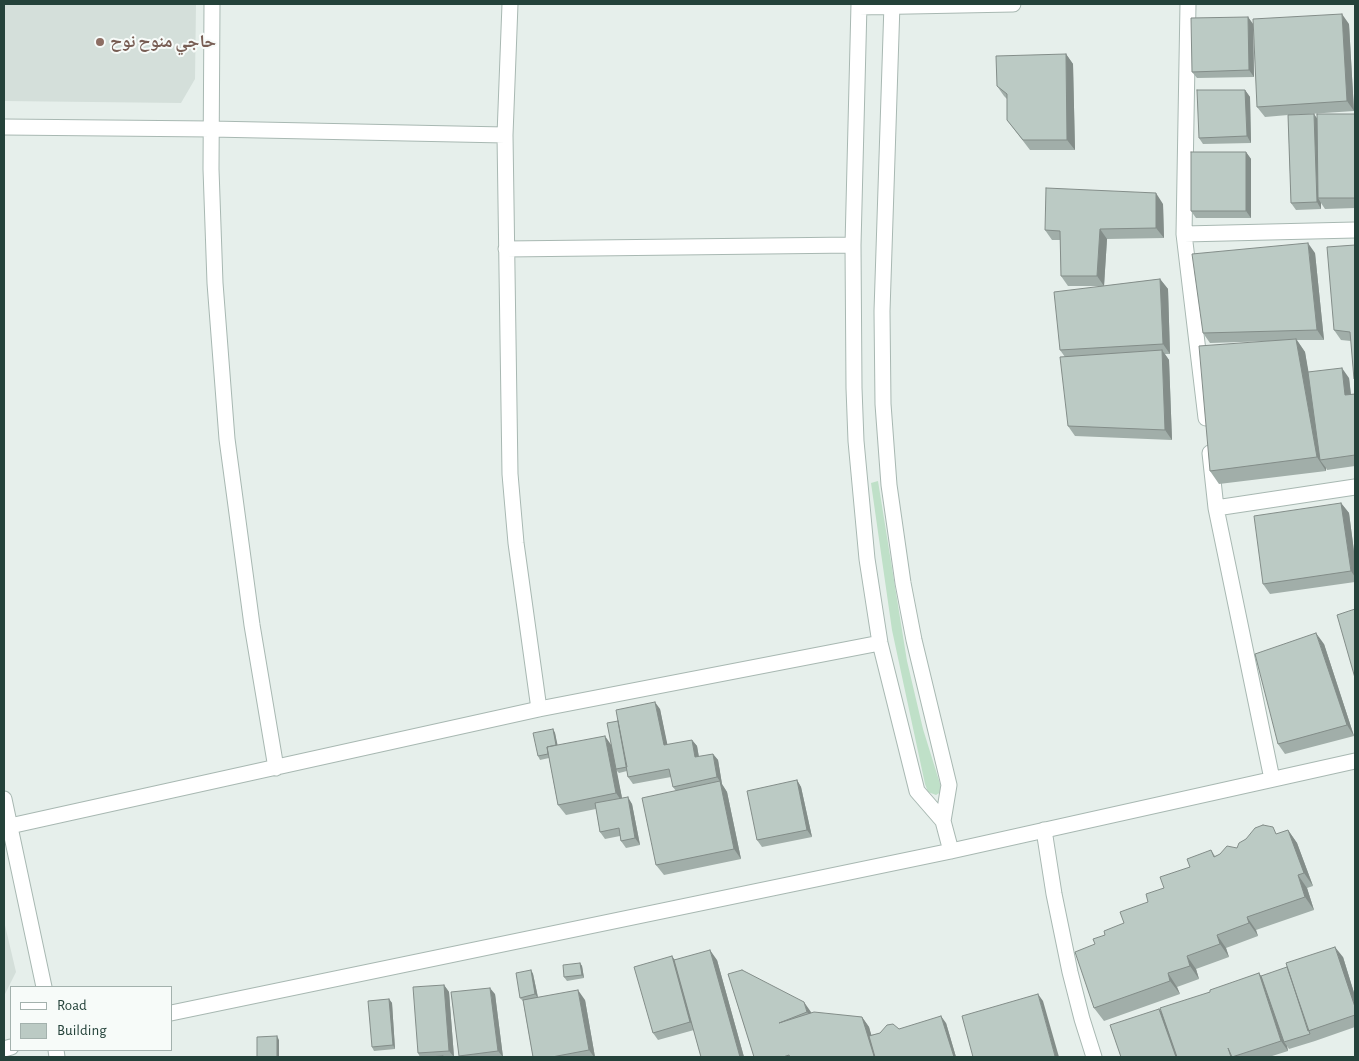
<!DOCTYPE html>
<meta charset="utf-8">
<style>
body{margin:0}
#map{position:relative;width:1359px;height:1061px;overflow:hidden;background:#e6efeb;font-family:"Alegreya Sans",sans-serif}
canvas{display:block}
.frame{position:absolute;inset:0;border:5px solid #24423a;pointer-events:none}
.legend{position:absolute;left:10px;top:986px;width:162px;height:65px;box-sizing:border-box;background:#f7fbf9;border:1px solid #a3b1ad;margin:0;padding:6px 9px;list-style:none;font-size:15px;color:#24423a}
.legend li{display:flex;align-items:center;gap:10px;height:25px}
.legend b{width:25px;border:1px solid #a3b1ad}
</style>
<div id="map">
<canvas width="1359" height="1061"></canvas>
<div class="frame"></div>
<ul class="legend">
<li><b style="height:6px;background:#fff"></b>Road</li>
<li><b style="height:14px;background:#bbcac4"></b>Building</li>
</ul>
</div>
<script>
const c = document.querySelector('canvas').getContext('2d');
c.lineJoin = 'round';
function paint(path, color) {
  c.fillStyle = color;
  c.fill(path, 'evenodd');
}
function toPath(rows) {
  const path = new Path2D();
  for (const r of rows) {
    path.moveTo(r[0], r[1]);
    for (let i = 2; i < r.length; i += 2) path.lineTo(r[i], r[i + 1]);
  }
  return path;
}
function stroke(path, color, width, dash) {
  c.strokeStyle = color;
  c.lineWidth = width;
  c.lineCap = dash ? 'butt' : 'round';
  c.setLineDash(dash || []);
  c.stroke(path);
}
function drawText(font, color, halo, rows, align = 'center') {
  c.font = font + ' "Alegreya Sans","Noto Naskh Arabic",sans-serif';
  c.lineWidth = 4;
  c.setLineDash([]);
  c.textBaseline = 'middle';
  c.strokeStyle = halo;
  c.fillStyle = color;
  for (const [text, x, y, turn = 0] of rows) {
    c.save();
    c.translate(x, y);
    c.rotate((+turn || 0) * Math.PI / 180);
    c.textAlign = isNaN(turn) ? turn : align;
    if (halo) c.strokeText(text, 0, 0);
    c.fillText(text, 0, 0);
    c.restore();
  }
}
const built = toPath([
 [4,4,196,4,195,79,181,103,4,101],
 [4,921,16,972,4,996]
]);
const green = toPath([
 [878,481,907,661,923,729,941,787,941,792,936,795,928,792,925,784,892,630,871,483]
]);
const minor = toPath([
 [212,4,211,169,215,283,227,439,252,625,276,768],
 [859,4,853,245,854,388,856,441,867,559,880,643,917,791,943,821,951,851],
 [892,4,882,311,883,404,889,485,903,583,914,640,949,785,943,821],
 [1188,4,1184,234,1206,418],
 [859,7,1013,4],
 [4,127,211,129,505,135,510,4],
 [505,135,510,474,516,543,539,709],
 [1184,234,1355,230],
 [506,249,853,245],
 [1210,453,1216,508,1355,487],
 [1216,508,1272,779],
 [4,799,44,987],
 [10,826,539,709,880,643],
 [1044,830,1054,894,1070,972,1082,1019,1094,1057],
 [171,1013,951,851,1355,761],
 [4,1049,11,1047],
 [56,1050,57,1057]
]);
const wall = toPath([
 [1248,17,1253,24,1254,77,1197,78,1192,72],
 [1349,24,1354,111,1294,115,1317,119,1355,114,1355,208,1325,209,1321,203,1321,209,1296,210,1291,203,1288,115,1265,117,1257,107],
 [1066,54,1073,64,1075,150,1030,150,1007,120,1007,99,1004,96,997,86],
 [1245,90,1250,97,1251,143,1203,144,1199,138],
 [1246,152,1251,159,1251,218,1196,218,1191,211],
 [1163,204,1164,238,1107,239,1104,286,1160,279,1168,289,1170,354,1165,354,1169,360,1172,440,1075,436,1068,426,1065,357,1060,350,1100,286,1068,286,1061,276,1060,240,1052,240,1045,230],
 [1355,245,1355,380,1354,379,1351,341,1341,340,1334,330],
 [1315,253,1324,340,1297,340,1305,352,1308,372,1349,378,1351,394,1355,394,1355,466,1327,470,1326,468,1326,471,1219,484,1210,471,1271,341,1210,343,1203,333],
 [1341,503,1349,513,1355,559,1355,582,1270,594,1263,584],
 [1324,644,1354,736,1285,754,1278,744],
 [660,709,667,745,692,740,697,746,699,757,713,754,718,760,722,784,727,792,741,859,664,875,656,865,676,791,673,787,671,777,633,784,628,777,627,771,619,773,616,770,622,798,632,804,640,845,626,848,621,841,620,836,605,839,600,832,596,809,566,815,558,805,549,758,540,760,538,756,553,729,555,733,557,745,611,745,618,721],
 [797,780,801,787,812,837,762,847,757,840],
 [1288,830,1297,843,1313,886,1307,888,1314,910,1256,930,1258,936,1226,948,1229,957,1196,969,1199,979,1177,987,1180,994,1104,1021,1094,1008,1095,944,1105,935,1124,923,1164,888,1211,850,1215,856],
 [1343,957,1355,996,1355,1027,1315,1041,1314,1039,1315,1041,1289,1049,1287,1046,1288,1051,1269,1057,1121,1057,1159,1009,1162,1012,1210,992,1259,973,1262,978],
 [675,960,717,960,744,1057,701,1057,694,1030,658,1040,653,1033],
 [580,963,582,966,584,978,567,981,564,977],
 [531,970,533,974,538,997,585,1000,595,1057,533,1057,523,1001,520,998],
 [728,974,812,1013,862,1017,869,1027,871,1035,899,1029,946,1023,956,1057,754,1057],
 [444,985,449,992,454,1057,420,1057,418,1053],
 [495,994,503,1057,459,1057,459,1056],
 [389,999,392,1003,395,1049,374,1051,372,1047]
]);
const shadedWall = toPath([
 [1342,14,1349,24,1354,111,1347,101],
 [1248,17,1253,24,1254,77,1249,70],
 [1066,54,1073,64,1075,150,1067,140],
 [1245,90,1250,97,1251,143,1247,136],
 [1314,114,1319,121,1318,198,1321,203,1321,209,1317,202],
 [1246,152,1251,159,1251,218,1246,211],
 [1156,193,1163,204,1164,238,1156,228],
 [1100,229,1107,239,1104,286,1097,276],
 [1308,243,1315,253,1324,340,1317,330],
 [1160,279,1168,289,1170,354,1163,344],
 [1296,339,1305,352,1324,459,1320,460,1326,468,1326,471,1317,457],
 [1162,350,1169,360,1172,440,1165,430],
 [1342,368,1349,378,1352,405,1345,395],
 [1341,503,1349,513,1355,559,1355,577,1351,571],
 [1316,633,1324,644,1354,736,1347,725],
 [655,702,660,709,669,752,664,745],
 [553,729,555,733,560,756,557,753],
 [605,736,612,746,623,803,616,793],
 [692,740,697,746,700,764,695,757],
 [713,754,718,760,722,784,717,777],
 [797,780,801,787,812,837,807,830],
 [720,781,727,792,741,859,734,849],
 [628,797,632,804,640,845,635,838],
 [1288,830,1297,843,1313,886,1304,873],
 [1298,875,1307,888,1314,910,1305,897],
 [1247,917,1256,930,1258,936,1249,923],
 [1217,935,1226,948,1229,957,1220,944],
 [1335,947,1343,957,1355,996,1355,1007],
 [710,950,717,960,744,1057,740,1057],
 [672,956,677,963,695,1029,690,1022],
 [1187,956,1196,969,1199,979,1190,966],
 [580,963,582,966,584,978,582,975],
 [531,970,533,974,538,998,535,994],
 [1168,973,1177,987,1180,994,1170,981],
 [1259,973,1266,983,1284,1042,1287,1046,1288,1051,1281,1041],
 [444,985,449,992,454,1057,449,1051],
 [490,988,495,994,503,1057,498,1051],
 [578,990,585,1000,595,1057,594,1057,589,1050],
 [1038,994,1043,1001,1059,1057,1056,1057,1055,1056],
 [389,999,392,1003,395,1049,393,1045],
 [804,1002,811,1012,815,1023,807,1012],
 [1159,1009,1167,1019,1179,1057,1176,1057],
 [941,1016,946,1023,956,1057,954,1057],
 [862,1017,869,1027,878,1057,874,1057,874,1056],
 [277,1036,279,1040,279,1057,277,1057]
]);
const building = toPath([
 [1342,14,1347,101,1257,107,1253,19,1342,14],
 [1248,17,1249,70,1192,72,1191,18,1248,17],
 [1066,54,1067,140,1023,140,1007,120,1007,94,997,86,996,56,1066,54],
 [1197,90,1245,90,1247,136,1199,138,1197,90],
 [1314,114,1317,202,1291,203,1288,115,1314,114],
 [1317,114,1355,114,1355,198,1318,198,1317,114],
 [1191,152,1246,152,1246,211,1191,211,1191,152],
 [1046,188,1156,193,1156,228,1100,229,1097,276,1061,276,1060,231,1045,230,1046,188],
 [1308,243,1317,330,1203,333,1192,254,1308,243],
 [1355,245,1355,379,1354,379,1350,332,1334,330,1327,247,1355,245],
 [1160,279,1163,344,1060,350,1054,292,1160,279],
 [1296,339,1317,457,1210,471,1199,346,1296,339],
 [1162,350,1165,430,1068,426,1060,357,1162,350],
 [1342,368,1345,395,1355,394,1355,455,1320,460,1308,372,1342,368],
 [1341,503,1351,571,1263,584,1254,516,1341,503],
 [1355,609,1355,678,1337,615,1355,609],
 [1316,633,1347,725,1278,744,1255,654,1316,633],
 [655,702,664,745,692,740,695,757,713,754,717,777,673,787,669,769,628,777,616,710,655,702],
 [618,721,627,767,616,769,607,723,618,721],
 [553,729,556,745,547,747,548,754,538,756,533,733,553,729],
 [605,736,616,793,558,805,547,747,605,736],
 [797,780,807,830,757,840,747,791,797,780],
 [720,781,734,849,656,865,642,798,720,781],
 [628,797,635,838,621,841,619,828,600,832,595,803,628,797],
 [1263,825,1273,827,1276,834,1288,830,1304,873,1298,875,1305,897,1247,917,1249,923,1217,935,1220,944,1187,956,1190,966,1168,973,1170,981,1094,1008,1075,952,1095,944,1093,939,1105,935,1104,931,1124,923,1120,912,1148,902,1146,894,1164,888,1160,877,1190,867,1187,859,1211,850,1214,857,1220,854,1227,846,1237,848,1239,843,1246,839,1255,828,1263,825],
 [1335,947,1355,1007,1355,1015,1308,1031,1286,963,1335,947],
 [710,950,740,1057,701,1057,674,960,710,950],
 [672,956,690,1022,653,1033,634,967,672,956],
 [580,963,582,975,564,977,563,965,580,963],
 [1287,967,1310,1034,1284,1042,1261,976,1287,967],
 [531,970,535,994,520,998,516,973,531,970],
 [742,970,804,1002,807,1012,779,1023,814,1012,862,1017,874,1056,871,1057,790,1057,789,1055,783,1057,754,1057,728,974,742,970],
 [1259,973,1281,1041,1232,1057,1228,1048,1231,1057,1177,1057,1160,1008,1210,992,1210,990,1259,973],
 [444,985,449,1051,418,1053,413,987,444,985],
 [490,988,498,1051,459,1056,451,992,490,988],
 [578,990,589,1050,552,1057,533,1057,523,1000,578,990],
 [1038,994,1055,1056,1052,1057,973,1057,962,1016,1038,994],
 [389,999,393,1045,372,1047,368,1001,389,999],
 [1159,1009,1176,1057,1121,1057,1110,1025,1159,1009],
 [941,1016,954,1057,875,1057,869,1036,880,1033,887,1025,893,1024,899,1029,941,1016],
 [277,1036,277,1057,257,1057,257,1037,277,1036],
 [443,1056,444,1057,428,1057,443,1056]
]);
const markers = [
 [100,42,5,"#8d6e63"]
];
const educationNames = [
 ["حاجي منوح نوح",110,42]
];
paint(built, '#d4dfda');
paint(green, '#bfe0c8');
stroke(minor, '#a8b8b2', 17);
stroke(minor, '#fff', 15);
paint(wall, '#a1aea9');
paint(shadedWall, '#838d89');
paint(building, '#bbcac4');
stroke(building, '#838d89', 1);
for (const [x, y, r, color] of markers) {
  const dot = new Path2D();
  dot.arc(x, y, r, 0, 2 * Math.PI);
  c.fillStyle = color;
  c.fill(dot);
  stroke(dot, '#f7fbf9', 2);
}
drawText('bold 18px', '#785e54', '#f7fbf9', educationNames, 'left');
</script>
